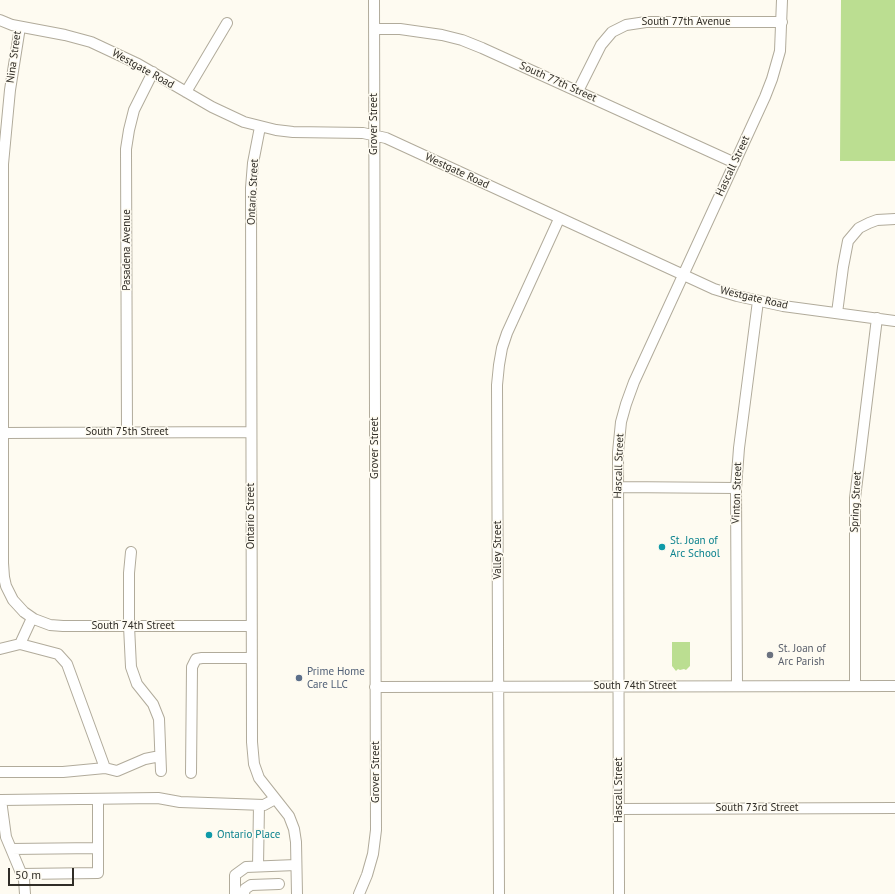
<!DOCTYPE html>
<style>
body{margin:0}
#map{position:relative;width:895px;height:894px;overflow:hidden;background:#fefbf1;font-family:"PT Sans",sans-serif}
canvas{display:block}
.scale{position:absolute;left:8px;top:868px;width:66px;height:18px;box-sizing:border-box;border:2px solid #302d27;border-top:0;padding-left:5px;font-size:12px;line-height:14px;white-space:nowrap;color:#302d27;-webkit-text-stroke:3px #fefbf1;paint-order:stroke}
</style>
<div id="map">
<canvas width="895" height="894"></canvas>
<div class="scale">50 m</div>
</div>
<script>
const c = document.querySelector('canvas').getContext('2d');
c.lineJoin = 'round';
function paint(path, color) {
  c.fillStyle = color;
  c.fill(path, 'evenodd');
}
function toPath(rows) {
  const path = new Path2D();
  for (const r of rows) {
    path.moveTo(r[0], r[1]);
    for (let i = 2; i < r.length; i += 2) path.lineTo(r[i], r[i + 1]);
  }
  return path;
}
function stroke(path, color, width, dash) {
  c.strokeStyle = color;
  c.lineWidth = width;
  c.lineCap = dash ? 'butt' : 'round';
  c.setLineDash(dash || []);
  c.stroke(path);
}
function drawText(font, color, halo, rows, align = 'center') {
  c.font = font + ' "PT Sans",sans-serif';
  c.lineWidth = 3;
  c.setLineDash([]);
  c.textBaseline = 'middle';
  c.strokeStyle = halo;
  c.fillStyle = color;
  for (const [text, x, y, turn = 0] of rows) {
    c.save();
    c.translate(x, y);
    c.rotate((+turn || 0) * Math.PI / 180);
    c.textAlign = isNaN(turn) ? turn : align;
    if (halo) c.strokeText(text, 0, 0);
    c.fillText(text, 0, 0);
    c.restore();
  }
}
const green = toPath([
 [841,0,895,0,895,161,840,161],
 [672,642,690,642,690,666,686,670,684,669,680,670,678,669,676,671,672,666]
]);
const minor = toPath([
 [0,20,12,25,65,35,91,42,138,64,212,107,244,122,276,130,293,132,363,133,386,138,714,289,737,296,783,306,895,321],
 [20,27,10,90,3,164,3,563,4,577,6,586,13,600,24,612,34,619,50,625,63,626,251,626],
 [374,29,400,29,442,35,462,40,482,48,735,163],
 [578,91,601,45,612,32,626,25,646,22,782,22],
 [186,92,227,23],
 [260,127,253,163,251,188,252,742,254,764,259,778,289,816,294,829,296,842,297,894],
 [837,313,843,267,848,241,859,228,869,223,877,220,895,219],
 [127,432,126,149,129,130,134,110,153,72],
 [3,433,251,432],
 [618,487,736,488],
 [131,552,129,573,129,626,131,667,137,684,153,704,159,719,161,771],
 [20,644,32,618],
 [0,649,20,644,58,654,67,664,105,768],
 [737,686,736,488,739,448,758,301],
 [855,686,855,498,877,318],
 [375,687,895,686],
 [0,772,63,772,105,768,117,771,145,759,160,756],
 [191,773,192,667,196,659,202,658,251,658],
 [619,809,895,808],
 [11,849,98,848],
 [258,866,259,805],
 [21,874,98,873,98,799],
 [25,894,24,880,6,837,1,800,158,798,180,802,264,805,275,799],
 [235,894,235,875,246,867,296,865],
 [244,894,245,889,251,885,279,884],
 [359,894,367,875,373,854,376,830,374,0],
 [499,894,497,385,499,365,502,348,507,333,559,219],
 [619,894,618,452,621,422,626,404,634,382,765,97,772,79,780,51,782,0]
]);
const markers = [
 [662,547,4,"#0f9aa8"],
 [770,655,4,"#6b7280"],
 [299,678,4,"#5c6f8a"],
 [209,835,4,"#0f9aa8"]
];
const streetNames = [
 ["South 77th Avenue",686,22],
 ["Nina Street",14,57,-82],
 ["Westgate Road",143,69,29],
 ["South 77th Street",558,82,24],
 ["Grover Street",374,124,-90],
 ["Hascall Street",733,166,-65],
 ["Westgate Road",457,171,25],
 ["Ontario Street",253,192,-87],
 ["Pasadena Avenue",127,250,-90],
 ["Westgate Road",754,298,13],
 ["South 75th Street",127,432],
 ["Grover Street",375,448,-90],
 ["Hascall Street",619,466,-88],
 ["Vinton Street",737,493,-88],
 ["Spring Street",856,502,-87],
 ["Ontario Street",251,516,-90],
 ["Valley Street",498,550,-90],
 ["South 74th Street",133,626],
 ["South 74th Street",635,686],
 ["Grover Street",376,772,-90],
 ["Hascall Street",619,790,-90],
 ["South 73rd Street",757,808]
];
const cultureNames = [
 ["St. Joan of",670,541],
 ["Arc School",670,554],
 ["Ontario Place",217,835]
];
const worshipNames = [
 ["St. Joan of",778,649],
 ["Arc Parish",778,662]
];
const serviceNames = [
 ["Prime Home",307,672],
 ["Care LLC",307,685]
];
paint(green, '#bbde91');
stroke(minor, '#b1ab9b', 12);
stroke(minor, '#fff', 10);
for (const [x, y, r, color] of markers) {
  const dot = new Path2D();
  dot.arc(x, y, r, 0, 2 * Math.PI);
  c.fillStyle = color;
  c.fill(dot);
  stroke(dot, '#fefbf1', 1.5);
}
drawText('11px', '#302d27', '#fefbf1', streetNames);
drawText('11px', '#0d838f', '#fefbf1', cultureNames, 'left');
drawText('11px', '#5b616d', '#fefbf1', worshipNames, 'left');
drawText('11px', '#4e5e75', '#fefbf1', serviceNames, 'left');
</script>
